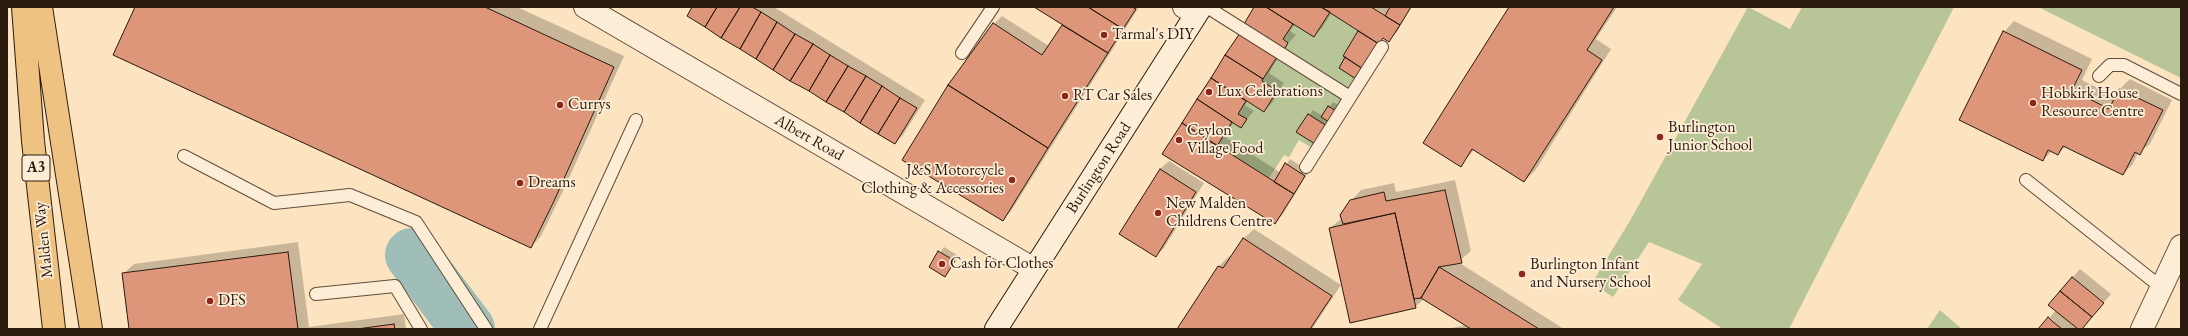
<!DOCTYPE html>
<style>
body{margin:0}
#map{position:relative;width:2188px;height:336px;overflow:hidden;background:#fce4c0;font-family:"EB Garamond",serif}
canvas{display:block}
.frame{position:absolute;inset:0;border:8px solid #2b1a0e;pointer-events:none}
</style>
<div id="map">
<canvas width="2188" height="336"></canvas>
<div class="frame"></div>
</div>
<script>
const c = document.querySelector('canvas').getContext('2d');
c.lineJoin = 'round';
function paint(path, color) {
  c.fillStyle = color;
  c.fill(path, 'evenodd');
}
function toPath(rows) {
  const path = new Path2D();
  for (const r of rows) {
    path.moveTo(r[0], r[1]);
    for (let i = 2; i < r.length; i += 2) path.lineTo(r[i], r[i + 1]);
  }
  return path;
}
function stroke(path, color, width, dash) {
  c.strokeStyle = color;
  c.lineWidth = width;
  c.lineCap = dash ? 'butt' : 'round';
  c.setLineDash(dash || []);
  c.stroke(path);
}
function drawText(font, color, halo, rows, align = 'center') {
  c.font = font + ' "EB Garamond",serif';
  c.lineWidth = 3.5;
  c.setLineDash([]);
  c.textBaseline = 'middle';
  c.strokeStyle = halo;
  c.fillStyle = color;
  for (const [text, x, y, turn = 0] of rows) {
    c.save();
    c.translate(x, y);
    c.rotate((+turn || 0) * Math.PI / 180);
    c.textAlign = isNaN(turn) ? turn : align;
    if (halo) c.strokeText(text, 0, 0);
    c.fillText(text, 0, 0);
    c.restore();
  }
}
const green = toPath([
 [1748,7,1790,29,1802,7,1954,7,1789,329,1723,329,1678,300,1702,264,1649,242,1613,297,1592,283,1631,219],
 [2038,7,2181,7,2181,78],
 [1330,12,1358,31,1343,56,1363,69,1349,91,1284,50,1288,43,1283,39,1293,24,1314,37],
 [1277,57,1344,99,1312,148,1299,140,1289,157,1284,155,1269,178,1217,146,1232,122,1246,119,1238,114,1246,101,1264,112,1277,91,1262,81],
 [1940,310,1962,329,1927,329]
]);
const shadow = toPath([
 [136,7,517,7,624,56,564,189,541,236,531,247],
 [693,7,774,7,925,100,903,135,895,143],
 [1036,7,1139,7,1011,211,1003,220,994,24,1002,16,1049,46,1064,24],
 [1255,7,1411,7,1397,32,1389,40,1383,38,1361,73,1344,55,1360,31,1332,12,1322,28,1314,36,1295,24,1290,31,1296,35,1284,48,1269,73,1284,83,1272,103,1264,111,1248,101,1245,105,1254,111,1241,126,1234,122,1225,137,1281,173,1290,159,1309,171,1283,214,1275,223,1164,154,1241,33],
 [1510,7,1617,7,1596,39,1611,49,1535,171,1524,181,1474,150,1461,165],
 [2014,21,2092,59,2082,80,2116,97,2120,89,2130,79,2172,100,2150,144,2138,153,2133,164,2123,174,2066,146,2058,154,2052,151,2043,160,2004,32],
 [1333,102,1340,106,1319,138,1298,132,1313,110,1323,116],
 [1169,161,1204,183,1164,248,1156,256,1120,233,1160,169],
 [1455,180,1471,251,1458,262,1564,329,1447,329,1466,325,1424,299,1415,307,1330,228,1342,218,1351,201,1361,190,1394,183,1396,192],
 [1254,229,1341,285,1312,329,1178,329,1219,266,1229,256,1231,257,1243,239],
 [298,242,309,327,404,314,406,329,130,329,123,274,134,264],
 [944,247,959,256,945,275,930,266],
 [2080,269,2111,294,2081,329,2040,329,2056,310,2072,278]
]);
const river = toPath([
 [412,255,468,329]
]);
const building = toPath([
 [135,7,485,7,614,67,554,201,531,248,113,55,135,7],
 [692,7,717,7,705,27,687,16,692,7],
 [717,7,740,7,721,38,705,27,717,7],
 [740,7,752,7,761,12,740,49,721,38,740,7],
 [1034,7,1088,7,1123,29,1108,53,1034,7],
 [1088,7,1132,7,1136,9,1123,29,1088,7],
 [1254,7,1266,7,1293,24,1283,39,1288,43,1284,50,1244,24,1254,7],
 [1266,7,1321,7,1330,12,1314,37,1266,7],
 [1321,7,1371,7,1400,25,1389,42,1383,38,1379,44,1321,7],
 [1390,7,1411,7,1400,25,1385,16,1390,7],
 [1509,7,1614,7,1587,50,1602,60,1524,182,1472,149,1461,167,1423,143,1509,7],
 [761,12,777,22,756,59,740,49,761,12],
 [777,22,795,34,773,70,756,59,777,22],
 [993,23,1042,55,1062,25,1108,53,1048,148,948,85,993,23],
 [1358,31,1379,44,1363,69,1343,56,1358,31],
 [2003,31,2082,70,2072,90,2109,109,2119,89,2163,110,2140,155,2135,152,2123,175,2063,146,2058,155,2048,150,2043,161,1959,120,2003,31],
 [1240,33,1277,57,1263,79,1225,55,1240,33],
 [795,34,813,44,790,81,773,70,795,34],
 [813,44,830,55,809,91,790,81,813,44],
 [830,55,848,66,826,102,809,91,830,55],
 [1225,55,1263,79,1262,81,1277,91,1264,112,1211,78,1225,55],
 [1345,57,1363,69,1356,79,1339,68,1345,57],
 [848,66,866,76,844,112,826,102,848,66],
 [866,76,882,86,860,123,844,112,866,76],
 [1211,78,1246,101,1238,114,1247,119,1241,128,1197,99,1211,78],
 [948,85,1048,148,1003,221,902,160,948,85],
 [882,86,900,98,878,134,860,123,882,86],
 [900,98,917,108,895,144,878,134,900,98],
 [1197,99,1232,122,1217,146,1182,123,1197,99],
 [1328,106,1336,111,1329,122,1321,117,1328,106],
 [1308,114,1327,126,1315,144,1296,132,1308,114],
 [1182,123,1294,194,1275,224,1162,154,1182,123],
 [1285,163,1305,176,1294,194,1274,182,1285,163],
 [1160,169,1196,192,1156,257,1119,234,1160,169],
 [1445,190,1462,263,1439,267,1421,298,1414,299,1395,213,1343,224,1340,215,1350,200,1384,192,1386,201,1445,190],
 [1395,213,1416,308,1350,323,1329,228,1395,213],
 [1243,238,1332,296,1310,329,1177,329,1218,266,1223,268,1243,238],
 [938,251,955,261,945,277,929,267,938,251],
 [288,252,298,329,129,329,122,273,288,252],
 [1439,267,1462,281,1539,329,1471,329,1421,298,1439,267],
 [2072,277,2104,303,2092,317,2060,291,2072,277],
 [2060,291,2092,317,2082,329,2078,329,2048,305,2060,291],
 [2048,317,2053,322,2062,329,2038,329,2048,317],
 [394,324,395,329,357,329,394,324]
]);
const service = toPath([
 [1207,7,1350,97],
 [962,53,993,7],
 [2099,76,2110,65,2124,65,2181,94],
 [184,156,274,203,350,195,416,222,486,329],
 [1306,167,1382,47],
 [2026,180,2162,288],
 [316,294,395,286,421,329],
 [540,329,636,120]
]);
const minor = toPath([
 [585,7,1034,269],
 [1184,7,1196,14],
 [2142,329,2181,246]
]);
const secondary = toPath([
 [996,329,1201,7]
]);
const trunk = toPath([
 [23,7,33,141,54,329],
 [41,7,91,329]
]);
const markers = [
 [1104,35,4,"#8f2418"],
 [1209,92,4,"#8f2418"],
 [1065,96,4,"#8f2418"],
 [2033,103,4,"#8f2418"],
 [560,105,4,"#8f2418"],
 [1660,137,4,"#8f2418"],
 [1179,140,4,"#8f2418"],
 [1012,180,4,"#8f2418"],
 [520,183,4,"#8f2418"],
 [1158,213,4,"#8f2418"],
 [942,264,4,"#8f2418"],
 [1522,274,4,"#8f2418"],
 [210,301,4,"#8f2418"]
];
const shields = [
 [36,168,28]
];
const shieldNames = [
 ["A3",36,168]
];
const poiNames = [
 ["Tarmal's DIY",1112,35],
 ["Lux Celebrations",1217,92],
 ["Hobkirk House",2041,94],
 ["Resource Centre",2041,112],
 ["RT Car Sales",1073,96],
 ["Currys",568,105],
 ["Burlington",1668,128],
 ["Junior School",1668,146],
 ["Ceylon",1187,131],
 ["Village Food",1187,149],
 ["J&S Motorcycle",1004,171,"right"],
 ["Clothing & Accessories",1004,189,"right"],
 ["Dreams",528,183],
 ["New Malden",1166,204],
 ["Childrens Centre",1166,222],
 ["Cash for Clothes",950,264],
 ["Burlington Infant",1530,265],
 ["and Nursery School",1530,283],
 ["DFS",218,301]
];
const streetNames = [
 ["Albert Road",809,138,30],
 ["Burlington Road",1099,168,-57],
 ["Malden Way",44,240,-96]
];
paint(green, '#b8c597');
paint(shadow, '#0003');
stroke(river, '#a0beb8', 54);
paint(building, '#dd967a');
stroke(building, '#2b1a0e', 1);
stroke(service, '#5f4c3a', 14);
stroke(minor, '#5f4c3a', 24);
stroke(secondary, '#2b1a0e', 24);
stroke(trunk, '#2b1a0e', 24);
stroke(service, '#fdedd6', 12);
stroke(minor, '#fdedd6', 22);
stroke(secondary, '#fdedd6', 22);
stroke(trunk, '#eec280', 22);
for (const [x, y, r, color] of markers) {
  const dot = new Path2D();
  dot.arc(x, y, r, 0, 2 * Math.PI);
  c.fillStyle = color;
  c.fill(dot);
  stroke(dot, '#fdedd6', 1.5);
}
for (const [x, y, w] of shields) {
  const box = new Path2D();
  box.roundRect(x - w / 2, y - 13, w, 26, 3);
  c.fillStyle = '#fdedd6';
  c.fill(box);
  stroke(box, '#2b1a0e', 1);
}
drawText('bold 15px', '#2b1a0e', null, shieldNames);
drawText('16px', '#2b1a0e', '#fdedd6', poiNames, 'left');
drawText('16px', '#2b1a0e', '#fdedd6', streetNames);
</script>
